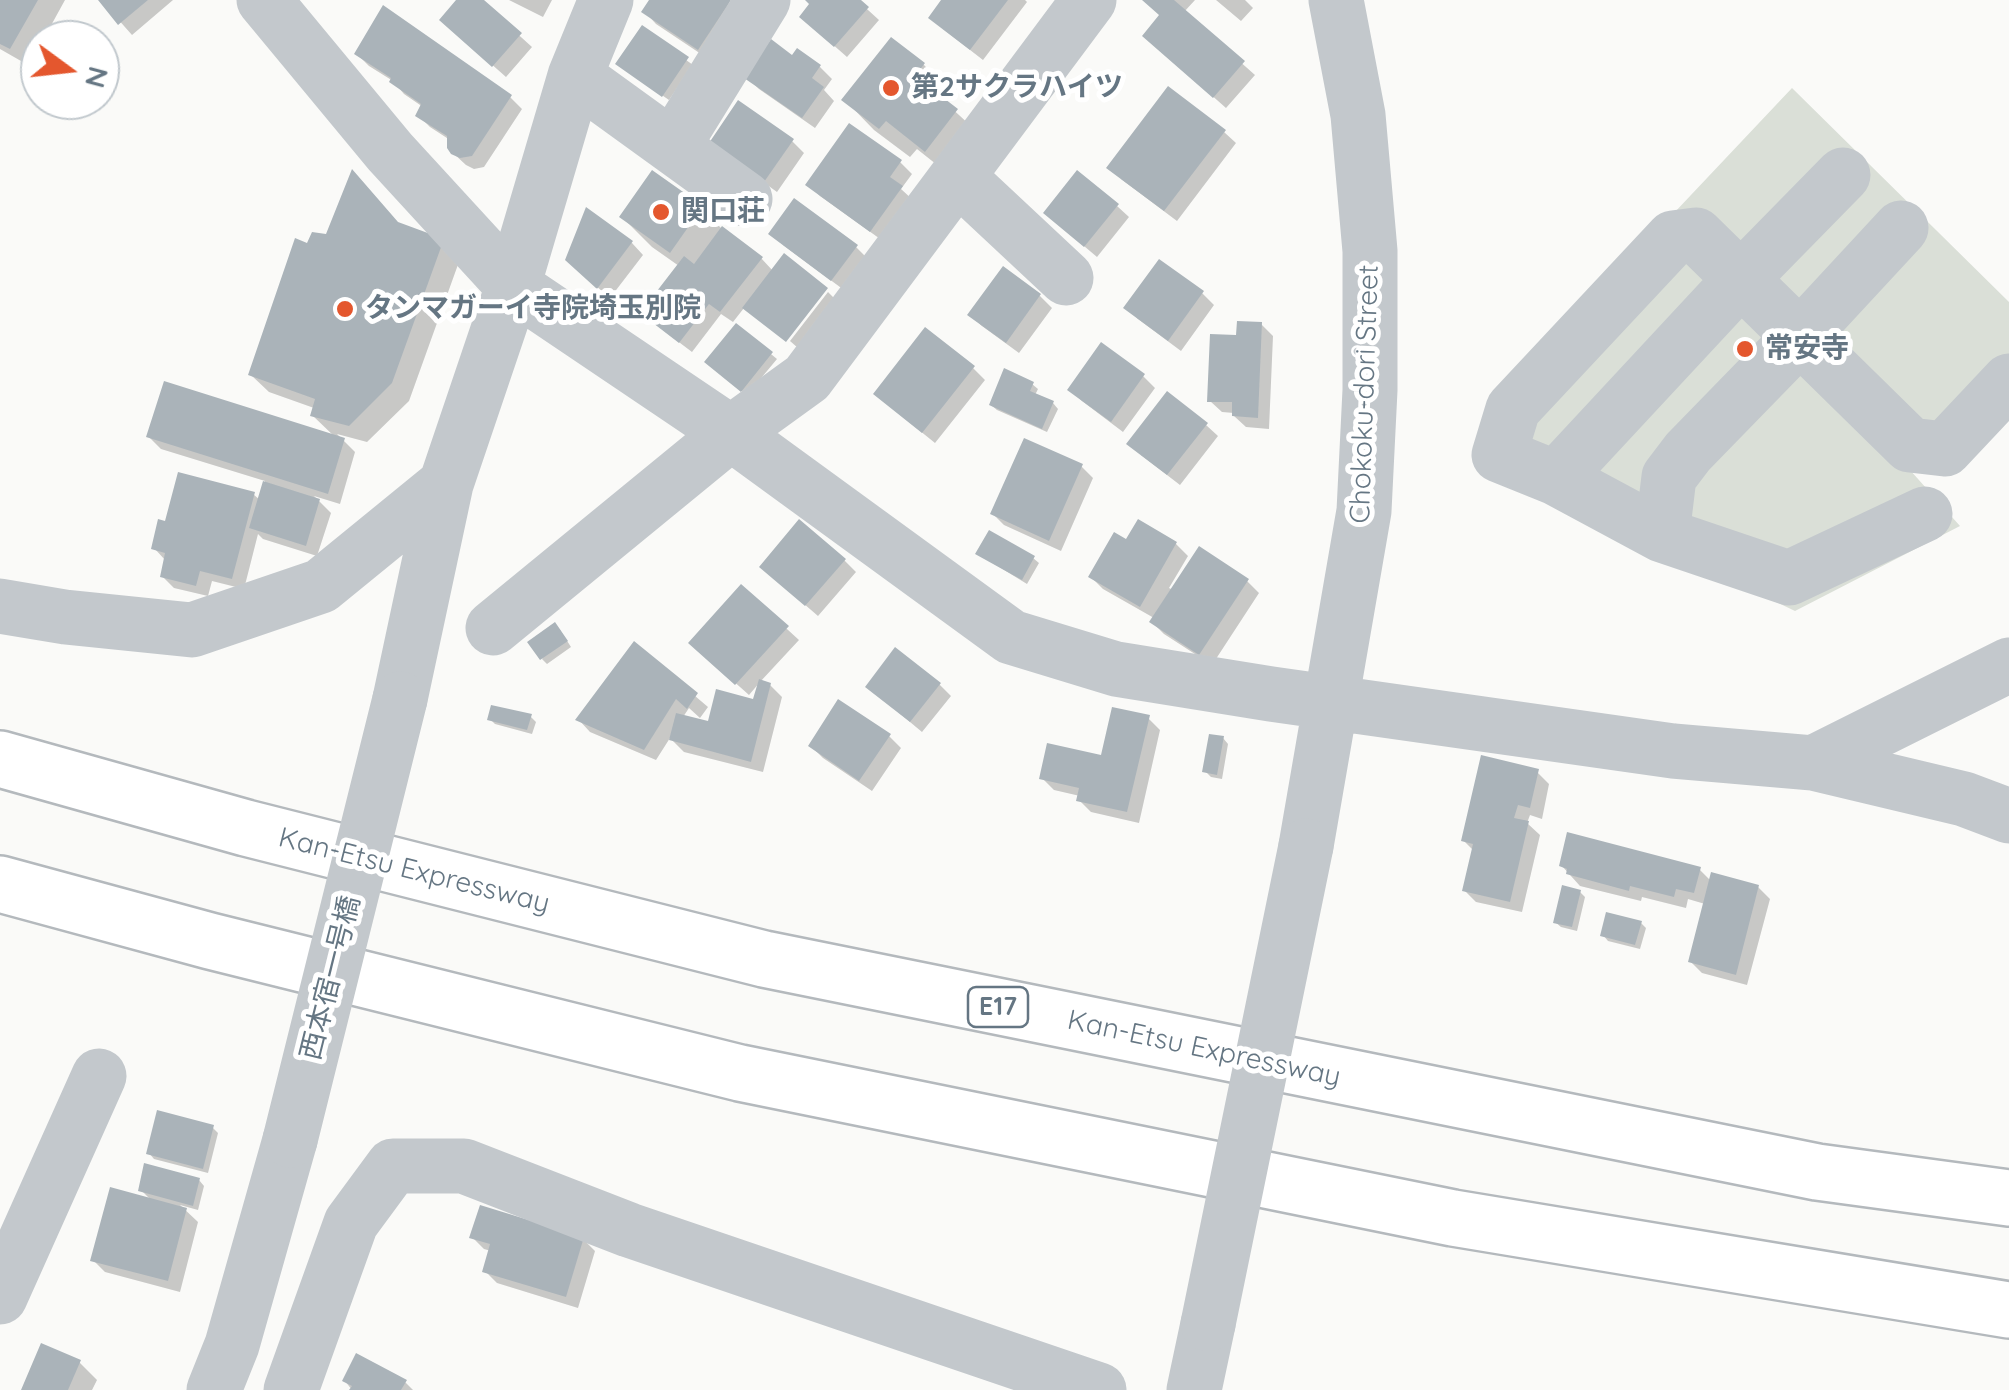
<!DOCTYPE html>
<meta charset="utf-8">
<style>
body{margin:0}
#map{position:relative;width:2009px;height:1390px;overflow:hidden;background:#fafaf8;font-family:Quicksand,sans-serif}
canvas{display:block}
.north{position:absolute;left:20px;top:20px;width:100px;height:100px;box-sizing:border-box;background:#fff;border:2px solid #c1c8cd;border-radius:50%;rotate:105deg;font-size:28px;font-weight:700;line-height:40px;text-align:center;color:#657683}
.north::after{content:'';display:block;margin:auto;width:35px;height:45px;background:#e4572e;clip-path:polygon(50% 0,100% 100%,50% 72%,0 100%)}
</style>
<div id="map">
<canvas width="2009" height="1390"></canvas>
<div class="north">N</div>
</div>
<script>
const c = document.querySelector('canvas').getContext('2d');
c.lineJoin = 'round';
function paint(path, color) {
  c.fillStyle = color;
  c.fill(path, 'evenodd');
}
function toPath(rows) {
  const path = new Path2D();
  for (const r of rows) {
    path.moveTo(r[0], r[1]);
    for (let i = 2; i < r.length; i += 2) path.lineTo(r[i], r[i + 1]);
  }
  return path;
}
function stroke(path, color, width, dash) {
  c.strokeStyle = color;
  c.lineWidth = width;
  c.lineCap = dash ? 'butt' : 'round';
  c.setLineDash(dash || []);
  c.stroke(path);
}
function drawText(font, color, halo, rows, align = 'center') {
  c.font = font + ' Quicksand,"Noto Sans JP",sans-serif';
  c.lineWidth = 10;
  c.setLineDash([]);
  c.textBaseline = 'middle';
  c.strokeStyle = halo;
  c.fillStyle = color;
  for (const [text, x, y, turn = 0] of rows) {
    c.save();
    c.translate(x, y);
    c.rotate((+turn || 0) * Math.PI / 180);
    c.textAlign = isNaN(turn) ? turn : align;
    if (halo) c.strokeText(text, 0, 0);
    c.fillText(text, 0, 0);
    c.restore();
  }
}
const green = toPath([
 [1792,88,2009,302,2009,369,1910,470,1960,526,1795,611,1484,462,1488,410]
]);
const shadow = toPath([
 [0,0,65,0,43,40,40,40,40,45,28,65,0,49],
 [101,0,173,0,132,35],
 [460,0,480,0,532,47,506,77,454,31],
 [509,0,552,0,543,17],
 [653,0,730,0,710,60,656,24,645,12],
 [808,0,857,0,879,20,847,57,814,28,813,4],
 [945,0,1025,0,1027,2,983,60,943,29],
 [1144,0,1195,0,1184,12,1255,75,1226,108,1157,47,1162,16],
 [1216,0,1245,0,1253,8,1241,21],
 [643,29,693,65,669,100,624,69],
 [892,40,924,65,953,95,946,103,986,140,956,180,917,149,910,157,874,130,845,100],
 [797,52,820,67,832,79,824,90,834,101,815,128,759,89,747,77,793,58],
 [357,54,510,97,522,109,484,167,474,169,466,165,453,153,450,140,430,127,418,115,423,107,404,94,393,81,369,66],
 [1224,132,1236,143,1177,221,1121,179],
 [792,141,804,153,777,192,724,154],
 [900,162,912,174,901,189,913,200,883,241,820,196,808,184],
 [1117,206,1129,217,1097,257,1058,224],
 [701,208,722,229,761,258,773,271,733,322,721,314,692,352,655,324,679,266,652,247,622,217],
 [588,211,632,243,643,255,610,298,580,272],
 [400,225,442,241,460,259,409,401,367,442,337,434,355,452,340,504,314,496,331,513,317,556,263,539,258,534,244,589,212,581,208,596,174,588,162,576,166,561,154,548,167,524,253,494,260,500,265,481,161,449,149,437,336,438,312,415,314,408,269,392,251,375,308,247,328,237],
 [783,245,856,247,868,259,844,290],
 [1003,269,1040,296,1052,308,1019,353,982,326,970,315],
 [828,292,838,302,798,348,790,341],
 [1202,293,1214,305,1181,351,1138,319,1126,307],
 [1261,324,1273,336,1269,429,1246,427,1234,416,1234,413,1222,412,1210,401,1239,338],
 [737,326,777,359,747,395,713,367],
 [973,368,985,380,935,443,888,405],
 [1143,376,1155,388,1123,432,1082,401,1070,390],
 [1032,384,1038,389,1035,395,1053,403,1058,409,1047,432,997,410,991,405],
 [1206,425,1218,436,1180,485,1141,455],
 [1081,466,1093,478,1061,551,1004,525,992,513],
 [1127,543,1176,544,1188,556,1169,588,1173,590,1247,581,1259,593,1212,665,1164,634,1152,622,1154,618,1103,589,1091,577],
 [978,554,1033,558,1039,563,1027,584],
 [844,560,856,572,818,616,774,578],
 [741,587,799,640,760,682,770,685,782,697,763,772,684,752,670,738,656,760,590,732,579,720,634,644,708,707,700,718,689,708,683,717,710,724,757,703,760,682,749,695,703,654],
 [560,630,571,647,547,664,542,659],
 [939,684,951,696,922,732,868,687],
 [530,716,536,722,532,734,495,724,490,719],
 [1148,718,1160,730,1139,823,1091,812,1079,800,1080,796,1054,790,1042,778,1103,758],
 [889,736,901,748,872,791,823,758,811,746],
 [1223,738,1228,744,1222,779,1211,777,1205,771],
 [1537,772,1549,784,1542,819,1530,815,1527,823,1540,835,1522,912,1476,902,1464,890,1474,851,1464,841],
 [1562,866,1700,870,1711,881,1758,887,1770,899,1747,985,1702,973,1690,961,1705,904,1688,899,1686,908,1642,897,1641,901,1580,886],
 [1580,892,1585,897,1577,931,1561,927,1555,922],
 [1641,923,1646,928,1640,949,1608,941,1603,935],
 [213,1128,218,1133,208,1173,154,1159,149,1153],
 [199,1180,204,1186,198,1210,180,1205,198,1222,180,1292,105,1272,93,1260,152,1201,141,1190],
 [472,1237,583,1239,595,1251,578,1308,497,1283,485,1271,491,1251,484,1249],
 [79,1362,97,1380,92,1390,24,1390],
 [345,1381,405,1382,413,1390,352,1390]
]);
const building = toPath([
 [0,0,38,0,10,49,0,44],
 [98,0,148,0,118,25],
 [456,0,484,0,522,33,492,67,439,20],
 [649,0,731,0,698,50,641,12],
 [805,0,861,0,869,7,834,47,799,17,809,4],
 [941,0,1008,0,970,50,928,18],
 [1142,0,1174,0,1245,61,1213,98,1142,36,1159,15],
 [383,5,512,95,472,156,460,158,451,154,447,148,447,136,415,116,421,104,389,82,391,78,354,54],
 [642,25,689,57,662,97,615,64],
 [891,37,925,63,915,76,958,109,925,152,886,121,879,129,841,100],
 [771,39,792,55,797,48,821,65,812,78,824,87,802,118,744,78],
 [1168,86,1226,130,1164,211,1106,168],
 [738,100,794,139,764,182,709,143],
 [849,123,902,160,890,177,903,186,870,232,805,185],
 [352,169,398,222,444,239,392,383,349,426,310,416,315,399,248,375,295,238,307,243,312,232,326,234],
 [652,170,703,206,670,253,619,217],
 [1077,170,1119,204,1084,247,1043,213],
 [794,198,858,245,831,281,768,234],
 [586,207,633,241,597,289,565,260],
 [722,226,763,257,720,312,709,304,679,343,640,313,684,256,694,264],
 [784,253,828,288,786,342,742,308],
 [1159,259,1204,291,1168,341,1123,308],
 [1003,266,1041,294,1006,343,967,315],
 [1237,321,1262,322,1258,418,1232,416,1232,402,1207,402,1210,334,1236,335],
 [736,323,773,352,741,392,704,362],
 [925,327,975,366,922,433,873,394],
 [1101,342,1145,374,1111,422,1067,390],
 [1004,368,1034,382,1030,391,1054,401,1042,429,989,405],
 [164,381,345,438,328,494,146,437],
 [1167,391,1208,423,1167,475,1126,444],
 [1024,438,1083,464,1049,541,990,514],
 [178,472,255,492,232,579,200,571,196,586,160,577,165,553,151,549,158,519,165,521],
 [263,481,320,499,306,546,249,528],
 [799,519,846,559,805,606,759,567],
 [1138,519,1177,542,1140,607,1088,577,1114,532,1126,539],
 [989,530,1035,556,1022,580,975,554],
 [1199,546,1249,579,1199,655,1149,622],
 [741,584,789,626,735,685,688,643],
 [555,622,568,641,540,660,527,642],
 [634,641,698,693,687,709,676,699,644,750,575,720],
 [895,647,941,683,910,722,865,687],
 [759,679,771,683,751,762,669,740,676,713,708,721,716,689,753,699],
 [838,699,891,734,859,781,808,746],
 [491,705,532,714,527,730,487,720],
 [1112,707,1150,715,1127,812,1076,801,1079,788,1039,779,1047,743,1101,755],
 [1209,734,1224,736,1217,775,1202,772],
 [1481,755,1539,769,1530,808,1518,805,1514,818,1529,821,1510,902,1462,891,1473,844,1461,841],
 [1567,832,1701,867,1694,893,1676,889,1674,897,1630,886,1629,891,1566,874,1567,869,1559,866],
 [1711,872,1759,885,1736,975,1688,962],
 [1562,885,1581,890,1572,927,1553,923],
 [1606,912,1642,921,1635,945,1600,936],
 [157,1110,214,1125,203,1169,146,1154],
 [144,1163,200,1178,193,1206,138,1191],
 [110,1187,187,1208,168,1281,90,1261],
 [480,1205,584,1237,566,1297,482,1272,490,1244,469,1238],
 [41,1343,81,1360,68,1390,21,1390],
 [356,1353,407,1380,401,1390,349,1390,352,1386,342,1381]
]);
const minor = toPath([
 [264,0,390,152,513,286,731,433,1011,637,1116,669,1271,694,1673,751,1813,763,1964,799,2009,816],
 [575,76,745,199],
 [673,146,763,0],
 [958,177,1066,278],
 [1556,478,1742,278,1843,175],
 [1925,514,1789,578,1662,535,1556,478,1499,455,1513,409,1673,238,1696,235,1910,445,1945,449,2009,381],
 [1662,535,1669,477,1688,452,1800,337,1901,228],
 [0,606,65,617,192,630,321,586,446,484],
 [493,628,731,433,807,378,1089,0],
 [400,699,446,484,513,286,575,76,606,0],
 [1813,763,2009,665],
 [1306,846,1364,511,1370,390,1370,251,1358,115,1336,0],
 [0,1297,99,1076],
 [214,1390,232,1345,290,1140],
 [291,1390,351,1223,393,1166,464,1166,629,1230,1099,1390],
 [1194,1390,1208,1324]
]);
const highway = toPath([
 [0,759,246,828,764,959,1817,1172,2009,1198],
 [0,884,210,941,740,1073,1453,1218,2009,1310]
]);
const minorBridge = toPath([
 [290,1140,400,699],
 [1208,1324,1306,846]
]);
const markers = [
 [891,88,10,"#e4572e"],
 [661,212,10,"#e4572e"],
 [345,309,10,"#e4572e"],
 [1745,349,10,"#e4572e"]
];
const shields = [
 [998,1007,60]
];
const shieldNames = [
 ["E17",998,1007]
];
const poiNames = [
 ["第2サクラハイツ",911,88],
 ["関口荘",681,212],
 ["タンマガーイ寺院埼玉別院",365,309],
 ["常安寺",1765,349]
];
const streetNames = [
 ["Chokoku-dori Street",1365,394,-88],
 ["Kan-Etsu Expressway",414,871,14],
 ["西本宿一号橋",331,978,-76],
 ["Kan-Etsu Expressway",1204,1049,12]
];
paint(green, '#dadfd7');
paint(shadow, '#0003');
paint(building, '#aab3b9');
stroke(highway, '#b4b9bd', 60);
stroke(minor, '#c3c8cc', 55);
stroke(highway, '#fff', 55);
stroke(minorBridge, '#c3c8cc', 55);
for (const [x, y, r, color] of markers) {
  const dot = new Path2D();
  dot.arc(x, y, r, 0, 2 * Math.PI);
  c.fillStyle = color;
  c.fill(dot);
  stroke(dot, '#fff', 4);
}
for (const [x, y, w] of shields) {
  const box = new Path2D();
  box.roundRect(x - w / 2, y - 20, w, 40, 8);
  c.fillStyle = '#fff';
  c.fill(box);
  stroke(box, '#657683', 2.5);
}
drawText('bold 25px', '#657683', null, shieldNames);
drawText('bold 28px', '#657683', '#fff', poiNames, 'left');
drawText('28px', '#657683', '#fff', streetNames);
</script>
